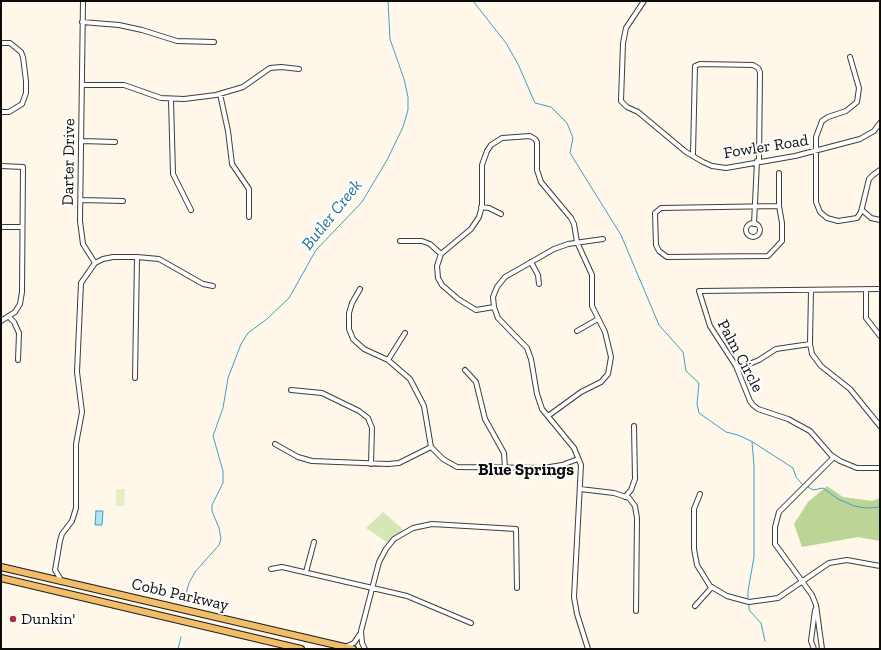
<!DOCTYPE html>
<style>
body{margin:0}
#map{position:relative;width:881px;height:650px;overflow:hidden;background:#fef7ea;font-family:"Zilla Slab",serif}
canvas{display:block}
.frame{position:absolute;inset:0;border:2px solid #0b0b0b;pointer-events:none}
</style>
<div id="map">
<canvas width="881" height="650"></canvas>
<div class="frame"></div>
</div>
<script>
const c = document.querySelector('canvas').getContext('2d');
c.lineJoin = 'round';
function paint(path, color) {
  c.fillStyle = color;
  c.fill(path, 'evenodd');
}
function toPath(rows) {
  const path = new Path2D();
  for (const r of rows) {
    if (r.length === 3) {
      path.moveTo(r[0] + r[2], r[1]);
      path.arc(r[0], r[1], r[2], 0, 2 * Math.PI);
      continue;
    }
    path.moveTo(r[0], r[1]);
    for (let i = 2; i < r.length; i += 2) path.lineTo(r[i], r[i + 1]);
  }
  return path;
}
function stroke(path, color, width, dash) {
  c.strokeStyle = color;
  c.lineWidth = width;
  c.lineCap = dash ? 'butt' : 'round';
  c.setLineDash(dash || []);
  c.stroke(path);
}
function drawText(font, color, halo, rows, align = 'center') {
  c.font = font + ' "Zilla Slab",serif';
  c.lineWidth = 4;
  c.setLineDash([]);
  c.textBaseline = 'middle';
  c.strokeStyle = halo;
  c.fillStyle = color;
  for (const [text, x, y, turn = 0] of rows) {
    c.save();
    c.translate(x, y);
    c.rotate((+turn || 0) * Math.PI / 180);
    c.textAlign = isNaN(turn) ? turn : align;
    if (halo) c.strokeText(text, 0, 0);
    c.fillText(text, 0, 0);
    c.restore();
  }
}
const green = toPath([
 [383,512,406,532,388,543,366,528]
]);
const forest = toPath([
 [827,486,843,497,872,501,880,498,880,541,858,537,802,547,794,524,808,502]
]);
const pitch = toPath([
 [116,489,125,489,124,506,116,506]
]);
const water = toPath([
 [96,511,103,511,102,525,95,525,96,511]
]);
const stream = toPath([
 [473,1,506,43,518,64,535,103,551,107,567,123,573,138,570,153,621,235,659,325,683,352,686,371,699,383,697,404,699,413,726,432,738,435,751,441,793,468,796,477,802,484],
 [808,487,813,490,823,488,838,499,854,506,866,508,880,507],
 [748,598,748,591,754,557,754,465,752,442],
 [184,601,189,583,195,572,219,545,221,539,219,528,212,511,212,505,223,483,223,471,213,436,223,408,228,378,241,344,248,333,267,319,289,298,316,250,362,202,387,160,403,127,408,110,408,97,404,79,390,39,388,1],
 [749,605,749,610,761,623,765,641],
 [178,649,181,637]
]);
const street = toPath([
 [83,1,80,221,83,244,95,263],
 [644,1,626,28,623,43,621,101,627,107,638,112,686,152,703,162,712,166,726,168,795,156,860,139,874,131,880,123],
 [82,22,119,25,142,30,177,41,214,42],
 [1,43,10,43,21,52,23,57,26,81,26,93,22,104,9,112,1,112],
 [850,57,859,88,857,102,846,111,828,117,822,121,816,137,816,202,820,212,827,218,838,221,857,218,861,212,869,179,873,175,880,170],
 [83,85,124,85,161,98,184,99,216,95,243,87,270,68,281,67,299,69],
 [220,94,228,131,232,164,249,189,249,217],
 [171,100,173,174,191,210],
 [82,141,115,142],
 [693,154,695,66,700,64,753,65,758,68,760,72,759,161],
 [1,166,23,167,22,292,20,304,15,312,1,321],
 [81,200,123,201],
 [779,206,661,208,655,213,656,245,659,251,667,257,768,256,782,241,782,223,779,206,779,173],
 [481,207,489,208,501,214],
 [862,210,871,218,880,220],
 [753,230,7],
 [754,224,757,161],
 [1,227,22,227],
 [400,241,422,241,430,244,441,254],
 [531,262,538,275,539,284],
 [360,289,352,303,349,313,349,329,353,339,364,349,388,360,410,379,424,406,431,447],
 [866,289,866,318,880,336],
 [880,289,699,291,710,326,736,366,750,401,753,405,758,409,788,419,810,431,831,455,840,461,857,468,880,468],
 [811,290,810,344,812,354,821,366,850,389,880,426],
 [494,307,476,310,458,299,442,285,438,278,437,266,441,254,471,229,479,217,482,206,482,165,487,151,491,145,502,138,530,136,535,139,537,142,537,170,541,182,571,218,574,224,577,242,592,275,592,306,605,332,611,357,608,374,601,382,581,392,548,416],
 [9,317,14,322,19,333,18,360],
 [577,331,598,319],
 [388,360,405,333],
 [737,369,759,360,776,349,810,344],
 [465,370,476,382,485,419,504,453,505,468],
 [135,378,137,257],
 [291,390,322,393,359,411,368,418,372,428,371,464],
 [275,444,298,457,312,461,388,464,399,463,431,447],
 [431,447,443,459,457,467,544,468,562,465,578,459],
 [580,489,614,493,629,498,635,506,637,518,636,611],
 [700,494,694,509,694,549,697,565,710,586,727,596,749,602,778,598,829,563,847,560,880,566],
 [625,497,631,490,635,479,634,426],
 [271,569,282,567,407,596,471,623],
 [306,572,314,542],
 [61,580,55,570,60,541,62,534,72,521,76,508,76,444,82,412,77,372,81,283,95,263,103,259,113,257,137,257,159,259,203,284,213,286],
 [695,606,712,587],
 [345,647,354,643,360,634],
 [365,649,362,643,361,631,379,562,386,549,394,539,413,528,432,524,516,529,517,588],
 [588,649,577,614,574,597,581,465,574,448,542,409,537,394,531,359,527,348,498,318,494,307,493,297,497,287,505,277,554,249,568,244,603,239],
 [814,649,811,641,815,610],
 [822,649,816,605,812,595,775,544,775,527,779,512,834,457]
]);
const primary = toPath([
 [1,567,353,649],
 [1,578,301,649]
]);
const markers = [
 [13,619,4,"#b22c45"]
];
const streetNames = [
 ["Fowler Road",766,147,-9],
 ["Darter Drive",69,162,-89],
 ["Palm Circle",740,356,62],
 ["Cobb Parkway",180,595,13]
];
const poiNames = [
 ["Dunkin'",21,619]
];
const waterNames = [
 ["Butler Creek",332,215,-51]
];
const neighbourhoodNames = [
 ["Blue Springs",526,470]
];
paint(green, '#d5e6b7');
paint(forest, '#bcd597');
paint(pitch, '#e6edc8');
paint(water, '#b2e3f2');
stroke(water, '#3da1c5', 1);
stroke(stream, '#3da1c5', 1);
stroke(street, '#3e3e3e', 6);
stroke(primary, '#1c1c1c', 8);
stroke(street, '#fff', 4);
stroke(primary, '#f1bd68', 6);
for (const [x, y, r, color] of markers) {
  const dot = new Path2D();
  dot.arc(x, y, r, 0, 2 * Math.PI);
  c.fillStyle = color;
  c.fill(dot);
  stroke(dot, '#fff', 1.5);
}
drawText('16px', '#0b0b0b', '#fff', streetNames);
drawText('16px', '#0b0b0b', '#fff', poiNames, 'left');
drawText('italic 17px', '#1d7195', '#fff', waterNames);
drawText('bold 17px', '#0b0b0b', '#fff', neighbourhoodNames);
</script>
